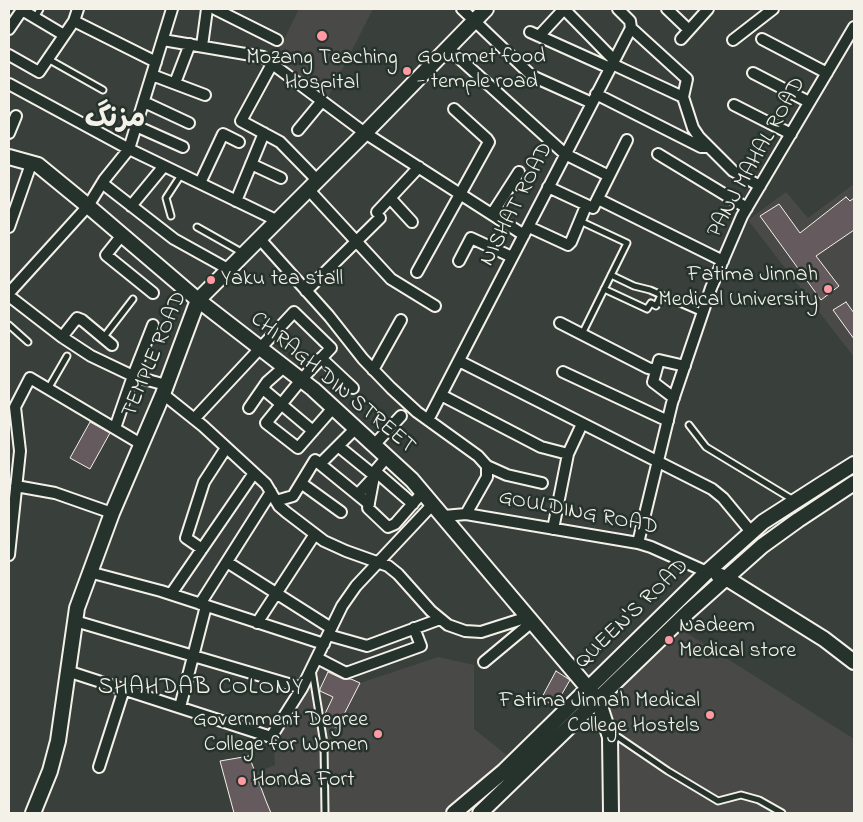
<!DOCTYPE html>
<meta charset="utf-8">
<style>
body{margin:0}
#map{position:relative;width:863px;height:822px;overflow:hidden;background:#393f3b;font-family:"Indie Flower",sans-serif}
canvas{display:block}
.frame{position:absolute;inset:0;border:10px solid #f4f1e8;pointer-events:none}
</style>
<div id="map">
<canvas width="863" height="822"></canvas>
<div class="frame"></div>
</div>
<script>
const c = document.querySelector('canvas').getContext('2d');
c.lineJoin = 'round';
function paint(path, color) {
  c.fillStyle = color;
  c.fill(path, 'evenodd');
}
function toPath(rows) {
  const path = new Path2D();
  for (const r of rows) {
    path.moveTo(r[0], r[1]);
    for (let i = 2; i < r.length; i += 2) path.lineTo(r[i], r[i + 1]);
  }
  return path;
}
function stroke(path, color, width, dash) {
  c.strokeStyle = color;
  c.lineWidth = width;
  c.lineCap = dash ? 'butt' : 'round';
  c.setLineDash(dash || []);
  c.stroke(path);
}
function drawText(font, color, halo, rows, align = 'center') {
  c.font = font + ' "Indie Flower","Playpen Sans Arabic",sans-serif';
  c.lineWidth = 5;
  c.setLineDash([]);
  c.textBaseline = 'middle';
  c.strokeStyle = halo;
  c.fillStyle = color;
  for (const [text, x, y, turn = 0] of rows) {
    c.save();
    c.translate(x, y);
    c.rotate((+turn || 0) * Math.PI / 180);
    c.textAlign = isNaN(turn) ? turn : align;
    if (halo) c.strokeText(text, 0, 0);
    c.fillText(text, 0, 0);
    c.restore();
  }
}
const built = toPath([
 [299,9,373,9,325,103,272,64],
 [854,184,854,357,748,220,786,192,808,218],
 [674,625,854,739,854,813,613,813,598,700],
 [438,657,474,665,474,729,514,761,453,813,265,813,250,775,275,765,273,739,317,660,360,683]
]);
const building = toPath([
 [846,197,850,201,854,198,854,230,816,256,839,286,821,300,760,216,779,204,800,233,846,197],
 [846,302,854,313,854,339,833,310,846,302],
 [90,422,110,433,90,469,70,458,90,422],
 [556,671,570,680,555,706,541,699,556,671],
 [328,672,343,679,351,679,360,683,337,728,325,722,324,716,333,697,320,691,320,689,328,672],
 [249,756,266,801,271,813,234,813,220,761,249,756]
]);
const lane = toPath([
 [35,18,40,9],
 [48,59,103,90],
 [171,216,166,198,181,175],
 [580,221,627,243,582,334],
 [197,227,243,253],
 [611,275,634,286,650,290,703,313],
 [604,289,647,309,651,303,656,306,661,295],
 [9,325,28,342],
 [103,338,133,299],
 [48,389,67,356],
 [689,425,706,447,795,501],
 [312,670,324,744,325,813],
 [610,737,618,737,668,771,718,801,741,795,759,800,782,813]
]);
const street = toPath([
 [215,9,277,40],
 [462,9,532,76,592,103],
 [564,9,614,60],
 [667,9,689,30],
 [74,21,156,62],
 [631,28,687,79,683,97,693,128,699,137,733,171,760,186],
 [9,29,22,10,64,35],
 [530,32,610,68],
 [539,36,564,9],
 [681,39,708,9],
 [762,39,827,73],
 [163,40,263,57,365,133,524,235],
 [733,40,773,9],
 [202,46,207,9],
 [448,48,565,154,609,176],
 [9,55,39,72,74,21,78,9],
 [272,64,241,121,280,142,317,180],
 [612,64,683,97],
 [753,73,809,102],
 [152,75,205,95],
 [175,83,190,44],
 [9,84,129,149,276,220],
 [596,94,701,147,709,147],
 [144,102,189,123],
 [734,105,791,134],
 [136,126,183,147],
 [298,130,322,101],
 [9,133,16,116],
 [658,154,747,208],
 [251,164,281,178],
 [102,183,174,239,228,269],
 [200,183,223,134,239,142],
 [548,187,593,208,627,140],
 [308,189,391,279,435,306],
 [390,198,412,222],
 [598,199,723,261],
 [236,201,264,133],
 [131,206,164,166],
 [377,212,419,167],
 [492,214,519,172],
 [9,227,31,164],
 [529,227,568,245,571,242,586,206],
 [122,235,106,255,153,293],
 [259,238,329,316,363,359,391,388,417,412,478,456,487,466,487,477,466,514],
 [459,261,471,238,512,257],
 [417,272,489,142,487,139,454,109],
 [306,291,380,218],
 [9,293,88,206,104,180,129,149,172,9],
 [9,296,62,337,91,356,133,376,166,385],
 [560,323,648,368,656,370],
 [62,337,77,318,82,320,112,345],
 [321,358,353,388],
 [459,361,712,489,723,498,752,533],
 [373,370,401,320],
 [563,372,668,421],
 [263,389,313,431],
 [163,394,203,426,266,484,279,506,286,512,324,541,346,551,388,566,398,574,431,611,448,625,465,631,481,632,528,617],
 [441,395,541,447,568,454],
 [674,398,653,382,659,360,685,366],
 [249,408,267,382,284,367],
 [194,419,294,312,331,348,301,380,266,423,298,448,333,408],
 [428,420,631,28,630,21,618,9],
 [115,428,133,376,153,325],
 [374,445,401,416],
 [338,446,375,476,358,494],
 [387,457,375,471,368,508,388,527,395,524,423,492],
 [320,464,356,428],
 [487,466,507,475,542,483],
 [375,471,413,504],
 [301,483,341,512],
 [16,486,55,493,112,513],
 [276,501,293,496,315,460,369,504],
 [444,516,466,514,638,543,651,547,707,572],
 [553,529,568,454,582,424],
 [638,543,672,403,711,288,742,216,854,27],
 [202,549,186,538,204,482,226,448],
 [9,555,20,451,15,407,30,378,141,444],
 [227,562,331,628],
 [89,572,161,591,324,644],
 [171,594,254,473],
 [200,604,271,492],
 [75,621,302,688],
 [257,623,315,534],
 [328,635,367,646,440,619],
 [317,658,346,673,421,646,414,628],
 [484,662,532,622],
 [67,671,271,737,302,688,342,606,356,586,433,504],
 [180,707,206,606],
 [99,767,124,689]
]);
const secondary = toPath([
 [9,157,38,165,88,206,198,300,313,389,412,480,598,700,610,737,611,813],
 [718,575,726,578,824,639,854,662],
 [33,813,50,771,58,741,77,608,112,513,163,394,198,300,365,133,486,9],
 [454,813,504,771,707,572,763,522,819,486,854,464],
 [480,813,688,612,726,578,762,546,798,520,854,483]
]);
const markers = [
 [322,36,6,"#ff9aa2"],
 [407,71,5,"#ff9aa2"],
 [211,280,5,"#ff9aa2"],
 [828,289,5,"#ff9aa2"],
 [669,640,5,"#ff9aa2"],
 [710,715,5,"#ff9aa2"],
 [378,734,5,"#ff9aa2"],
 [242,781,5,"#ff9aa2"]
];
const poiNames = [
 ["Gourmet food",417,58],
 ["- temple road",417,83],
 ["Mozang Teaching",322,59,"center"],
 ["Hospital",322,84,"center"],
 ["Fatima Jinnah",818,276,"right"],
 ["Medical University",818,301,"right"],
 ["Yaku tea stall",221,280],
 ["Nadeem",679,627],
 ["Medical store",679,652],
 ["Fatima Jinnah Medical",700,702,"right"],
 ["College Hostels",700,727,"right"],
 ["Government Degree",368,721,"right"],
 ["College for Women",368,746,"right"],
 ["Honda Fort",252,781]
];
const streetNames = [
 ["PANJ MAHAL ROAD",758,158,-61],
 ["NISHAT ROAD",518,205,-63],
 ["TEMPLE ROAD",156,355,-67],
 ["CHIRAGH DIN STREET",332,384,40],
 ["GOULDING ROAD",578,514,11],
 ["QUEEN'S ROAD",633,615,-44]
];
const neighbourhoodNames = [
 ["SHAHDAB COLONY",201,689]
];
const districtNames = [
 ["مزنگ",115,121]
];
paint(built, '#494a48');
paint(building, '#655a5d');
stroke(building, '#f4f1e8', 1);
stroke(lane, '#f4f1e8', 9);
stroke(street, '#f4f1e8', 14);
stroke(secondary, '#f4f1e8', 18);
stroke(lane, '#26332d', 5);
stroke(street, '#26332d', 10);
stroke(secondary, '#26332d', 14);
for (const [x, y, r, color] of markers) {
  const dot = new Path2D();
  dot.arc(x, y, r, 0, 2 * Math.PI);
  c.fillStyle = color;
  c.fill(dot);
  stroke(dot, '#26332d', 2);
}
drawText('22px', '#f4f1e8', '#26332d', poiNames, 'left');
drawText('22px', '#f4f1e8', '#26332d', streetNames);
c.letterSpacing = '1px';
drawText('24px', '#f4f1e8', '#26332d', neighbourhoodNames);
c.letterSpacing = '0px';
drawText('bold 28px', '#f4f1e8', '#26332d', districtNames);
</script>
